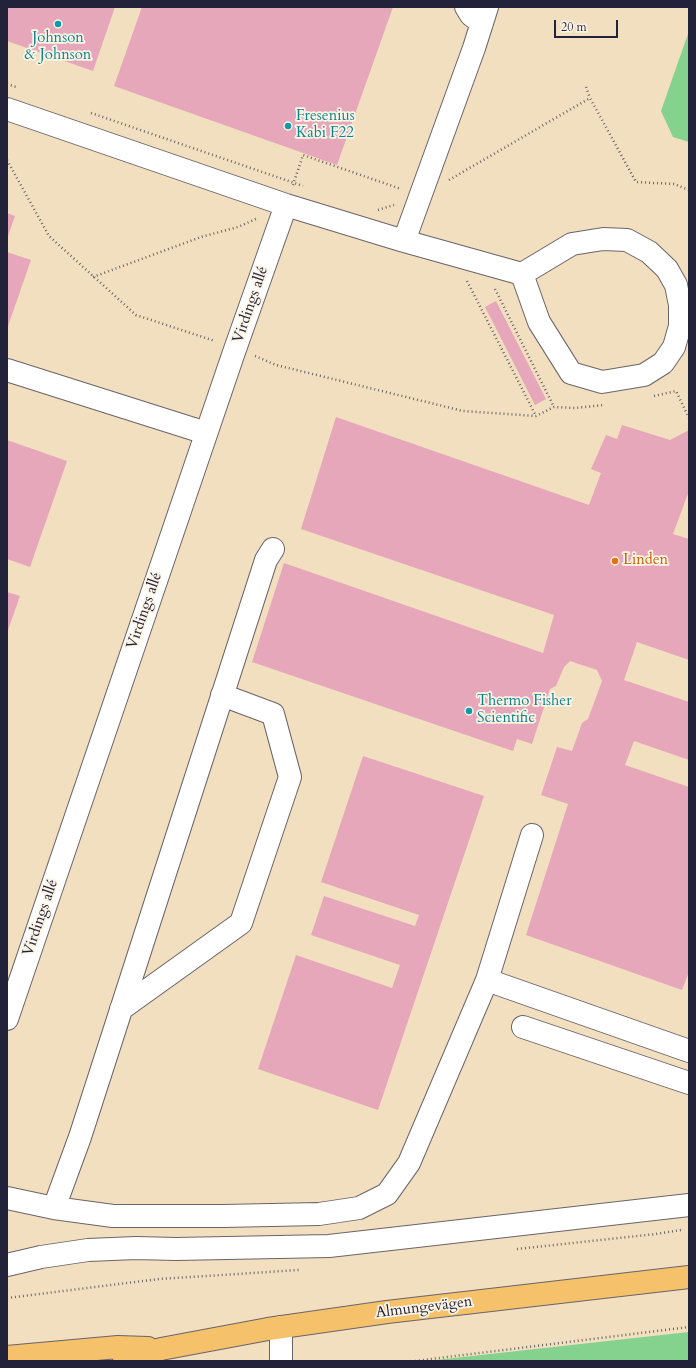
<!DOCTYPE html>
<meta charset="utf-8">
<style>
body{margin:0}
#map{position:relative;width:696px;height:1368px;overflow:hidden;background:#f1dfbf;font-family:Cardo,serif}
canvas{display:block}
.frame{position:absolute;inset:0;border:8px solid #22223b;pointer-events:none}
.scale{position:absolute;left:554px;top:20px;width:64px;height:18px;box-sizing:border-box;border:2px solid #22223b;border-top:0;padding-left:5px;font-size:12px;line-height:14px;white-space:nowrap;color:#22223b;-webkit-text-stroke:3px #fcf5e5;paint-order:stroke}
</style>
<div id="map">
<canvas width="696" height="1368"></canvas>
<div class="frame"></div>
<div class="scale">20 m</div>
</div>
<script>
const c = document.querySelector('canvas').getContext('2d');
c.lineJoin = 'round';
function paint(path, color) {
  c.fillStyle = color;
  c.fill(path, 'evenodd');
}
function toPath(rows) {
  const path = new Path2D();
  for (const r of rows) {
    path.moveTo(r[0], r[1]);
    for (let i = 2; i < r.length; i += 2) path.lineTo(r[i], r[i + 1]);
  }
  return path;
}
function stroke(path, color, width, dash) {
  c.strokeStyle = color;
  c.lineWidth = width;
  c.lineCap = dash ? 'butt' : 'round';
  c.setLineDash(dash || []);
  c.stroke(path);
}
function drawText(font, color, halo, rows, align = 'center') {
  c.font = font + ' Cardo,serif';
  c.lineWidth = 3.5;
  c.setLineDash([]);
  c.textBaseline = 'middle';
  c.strokeStyle = halo;
  c.fillStyle = color;
  for (const [text, x, y, turn = 0] of rows) {
    c.save();
    c.translate(x, y);
    c.rotate((+turn || 0) * Math.PI / 180);
    c.textAlign = isNaN(turn) ? turn : align;
    if (halo) c.strokeText(text, 0, 0);
    c.fillText(text, 0, 0);
    c.restore();
  }
}
const green = toPath([
 [689,31,689,142,673,137,661,111],
 [689,1332,689,1361,427,1361]
]);
const building = toPath([
 [7,7,115,7,93,71,7,41],
 [142,7,393,7,337,165,114,86],
 [7,213,15,216,7,239],
 [7,252,31,260,7,329],
 [496,301,546,399,535,405,485,307],
 [336,417,589,505,601,473,591,469,606,435,617,439,622,425,670,440,689,430,689,491,673,534,689,539,689,660,637,642,624,680,689,702,689,760,634,741,625,765,689,787,689,972,682,990,526,935,568,804,541,795,557,747,572,751,582,723,588,719,602,681,597,670,570,661,564,667,556,686,550,689,532,744,517,739,513,751,252,662,284,563,543,653,554,615,301,529],
 [7,440,67,461,30,567,7,559],
 [7,592,20,596,7,633],
 [363,756,484,796,378,1110,258,1069,296,955,392,988,400,965,311,935,324,896,415,926,419,915,321,882]
]);
const path = toPath([
 [7,84,16,87],
 [586,87,590,98],
 [91,113,303,186],
 [7,160,49,236,136,315,215,341],
 [449,180,590,98,636,182,674,184,689,190],
 [293,185,303,155,401,189],
 [378,210,394,205],
 [93,277,201,237,238,227,258,218],
 [467,281,536,416],
 [495,289,554,407],
 [255,356,276,365,463,411,536,416,554,407,575,408,604,405],
 [654,396,676,391,689,418],
 [517,1249,656,1234,681,1230],
 [7,1298,159,1279,299,1270],
 [415,1361,689,1327]
]);
const minor = toPath([
 [466,7,471,15,482,23],
 [7,109,286,205,404,241,522,274,572,244,603,239,627,240,649,252,667,269,676,285,680,305,680,326,674,347,663,363,644,375,602,382,571,373,539,322,522,274],
 [404,241,474,48,487,7],
 [7,370,206,433],
 [487,980,532,835],
 [121,1009,241,923,290,777,273,714,222,695],
 [7,1019,233,355,286,205],
 [523,1027,689,1083],
 [7,1198,54,1208,113,1216,223,1216,319,1214,359,1208,387,1194,409,1163,487,980,689,1051],
 [54,1208,80,1137,266,560,273,549],
 [7,1265,41,1257,88,1250,136,1248,176,1249,329,1246,689,1205],
 [281,1327,281,1361]
]);
const major = toPath([
 [7,1357,118,1347,148,1348],
 [124,1361,161,1349,268,1329,387,1312,689,1277]
]);
const markers = [
 [58,24,4,"#0f9aa8"],
 [288,126,4,"#0f9aa8"],
 [615,561,4,"#e8710a"],
 [469,711,4,"#0f9aa8"]
];
const cultureNames = [
 ["Johnson",58,39,"center"],
 ["& Johnson",58,56,"center"],
 ["Fresenius",296,117],
 ["Kabi F22",296,134],
 ["Thermo Fisher",477,702],
 ["Scientific",477,719]
];
const streetNames = [
 ["Virdings allé",251,305,-71],
 ["Virdings allé",145,611,-71],
 ["Virdings allé",41,918,-71],
 ["Almungevägen",424,1308,-7]
];
const foodNames = [
 ["Linden",623,561]
];
paint(green, '#85d18e');
paint(building, '#e6a7ba');
stroke(minor, '#6a6469', 24);
stroke(major, '#6a6469', 24);
stroke(path, '#6a6469', 2.5, [1, 3]);
stroke(minor, '#fff', 22);
stroke(major, '#f5c16b', 22);
for (const [x, y, r, color] of markers) {
  const dot = new Path2D();
  dot.arc(x, y, r, 0, 2 * Math.PI);
  c.fillStyle = color;
  c.fill(dot);
  stroke(dot, '#fcf5e5', 1.5);
}
drawText('15px', '#0d838f', '#fcf5e5', cultureNames, 'left');
drawText('15px', '#22223b', '#fcf5e5', streetNames);
drawText('15px', '#c56008', '#fcf5e5', foodNames, 'left');
</script>
